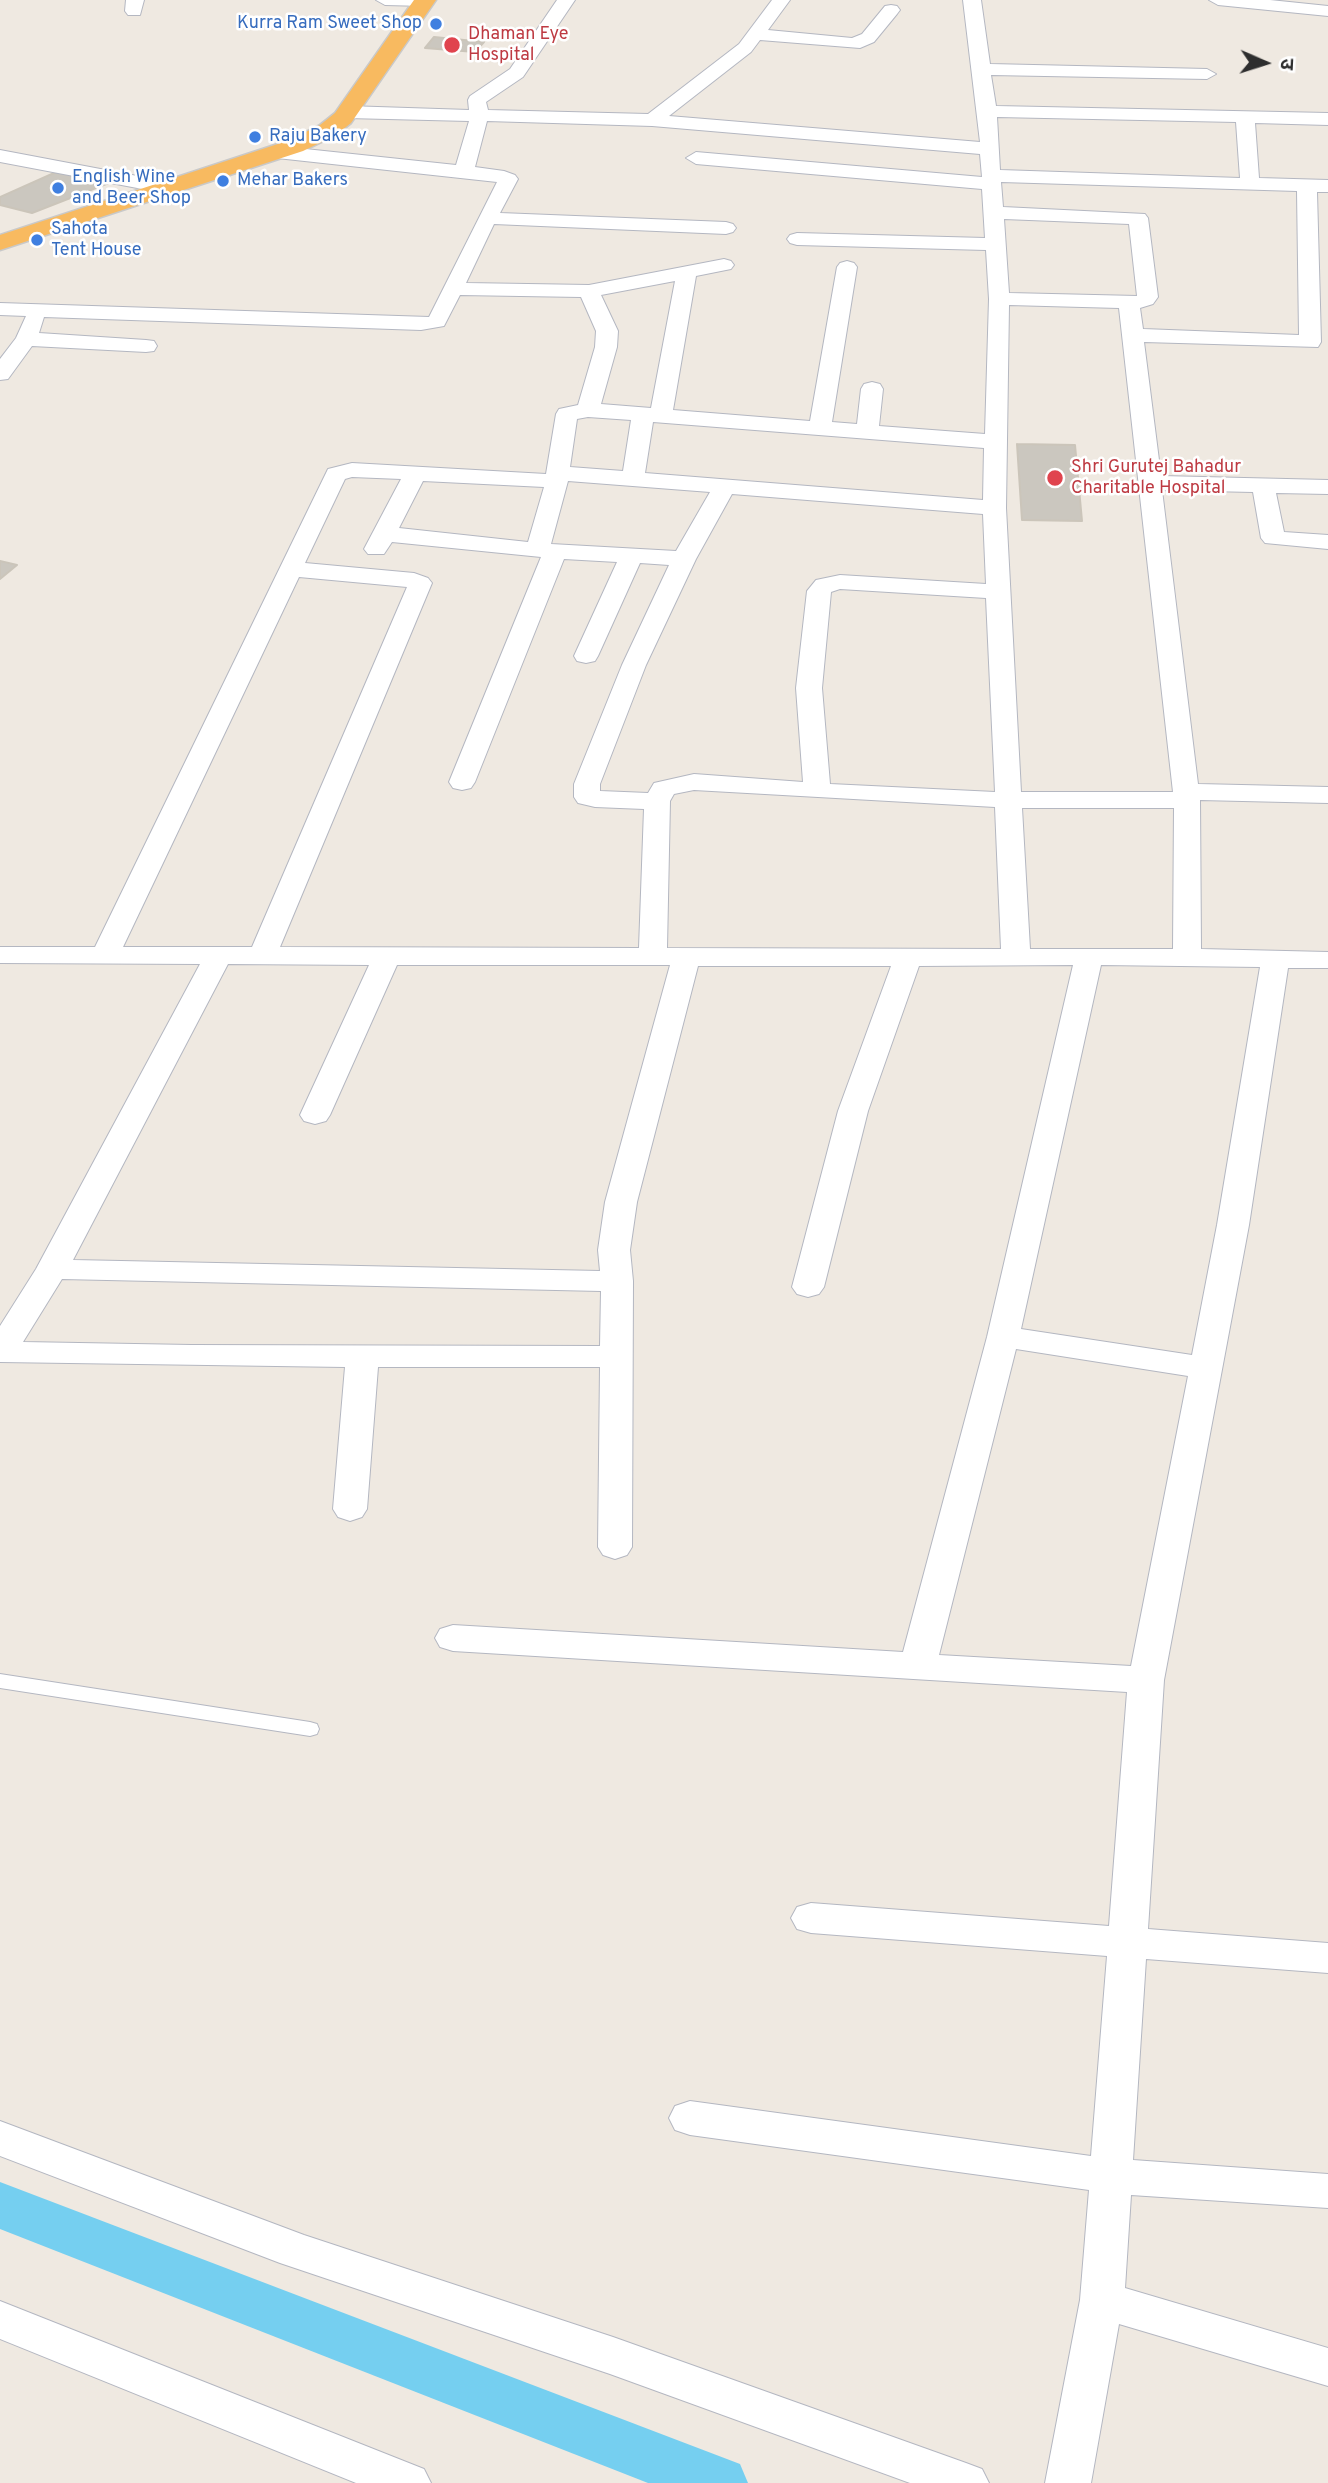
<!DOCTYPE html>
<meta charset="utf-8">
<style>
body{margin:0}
#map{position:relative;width:1328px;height:2483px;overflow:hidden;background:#efe9e1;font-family:Overpass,"Noto Sans Devanagari",sans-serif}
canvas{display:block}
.north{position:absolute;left:1230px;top:28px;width:70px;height:70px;-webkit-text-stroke:5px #fff;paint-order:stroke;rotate:93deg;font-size:19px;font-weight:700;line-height:28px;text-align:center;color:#2e2e2e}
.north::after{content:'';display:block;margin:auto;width:24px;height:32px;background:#2e2e2e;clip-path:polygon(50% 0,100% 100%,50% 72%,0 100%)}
</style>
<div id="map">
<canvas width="1328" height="2483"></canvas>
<div class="north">उ</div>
</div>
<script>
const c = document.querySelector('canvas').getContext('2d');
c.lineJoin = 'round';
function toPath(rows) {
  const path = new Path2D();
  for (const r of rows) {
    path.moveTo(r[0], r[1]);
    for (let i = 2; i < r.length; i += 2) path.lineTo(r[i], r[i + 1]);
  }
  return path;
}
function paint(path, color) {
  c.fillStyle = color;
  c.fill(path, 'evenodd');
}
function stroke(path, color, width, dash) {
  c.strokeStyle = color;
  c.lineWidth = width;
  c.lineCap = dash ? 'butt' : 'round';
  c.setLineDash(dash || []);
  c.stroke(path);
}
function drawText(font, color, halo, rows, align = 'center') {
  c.font = font + ' Overpass,sans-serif';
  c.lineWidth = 5;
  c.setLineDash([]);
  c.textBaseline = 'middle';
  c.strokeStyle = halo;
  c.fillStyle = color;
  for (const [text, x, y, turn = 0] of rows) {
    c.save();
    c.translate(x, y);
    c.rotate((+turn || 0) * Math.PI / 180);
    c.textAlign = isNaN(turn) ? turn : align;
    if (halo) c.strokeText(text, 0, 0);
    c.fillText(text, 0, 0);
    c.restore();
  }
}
const canal = toPath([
 [0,2182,740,2464,748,2483,648,2483,0,2229,0,2182]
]);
const building = toPath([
 [434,37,484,42,475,52,425,48,434,37],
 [63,169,119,179,32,213,0,205,0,197,63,169],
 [1017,444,1075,445,1082,521,1022,520,1017,444],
 [0,561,17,565,0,579,0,561]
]);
const service = toPath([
 [0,1674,310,1722,317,1724,319,1729,317,1734,310,1736,0,1688,0,1674]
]);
const minor = toPath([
 [126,0,144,0,140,15,128,15,125,11,126,0],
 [376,0,433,0,434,1,425,6,385,5,376,0],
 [557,0,575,0,523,77,486,102,488,110,648,114,739,44,772,0,790,0,768,30,852,38,862,34,885,6,891,5,897,6,900,10,897,14,874,42,860,48,760,40,751,52,669,116,980,142,963,0,981,0,990,64,1207,69,1216,74,1207,79,991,75,996,106,1328,113,1328,125,1255,123,1259,178,1328,180,1328,192,1317,192,1321,342,1318,347,1144,342,1161,476,1328,480,1328,494,1276,493,1284,532,1328,535,1328,549,1265,543,1261,538,1253,492,1162,490,1198,784,1328,787,1328,803,1200,800,1201,949,1328,952,1328,968,1288,968,1249,1225,1164,1680,1148,1929,1328,1943,1328,1973,1146,1959,1133,2160,1328,2174,1328,2208,1131,2195,1125,2288,1328,2348,1328,2386,1119,2324,1091,2483,1045,2483,1080,2300,1089,2190,690,2135,675,2130,669,2118,675,2106,690,2101,1091,2156,1107,1956,811,1933,797,1929,791,1918,797,1907,811,1903,1109,1926,1127,1692,453,1651,440,1647,435,1638,440,1629,453,1625,903,1652,987,1337,1073,965,919,966,868,1111,824,1287,819,1294,808,1297,797,1294,792,1287,838,1111,891,966,698,966,637,1202,630,1250,633,1281,632,1547,627,1555,615,1559,603,1555,598,1547,600,1367,378,1367,367,1509,362,1517,350,1521,338,1517,333,1509,345,1367,0,1362,0,1326,36,1269,200,964,0,963,0,947,95,947,328,469,352,463,546,474,556,414,559,409,578,405,595,347,596,331,581,297,460,295,444,326,421,330,44,317,39,333,146,340,154,341,157,346,154,351,146,352,32,346,8,379,0,380,0,359,16,338,26,316,0,315,0,303,429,317,497,182,277,158,267,152,277,146,456,165,469,121,347,118,338,112,347,106,469,110,468,100,470,96,510,69,557,0],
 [997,117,1236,122,1240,178,1000,170,997,117],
 [487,121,652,126,980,154,982,177,696,152,686,158,696,164,982,189,985,238,797,233,790,235,787,239,790,243,797,245,986,250,989,299,985,434,879,426,883,389,880,384,872,382,864,384,861,389,857,424,832,422,857,267,854,263,847,261,840,263,837,267,810,421,673,410,696,276,731,269,734,265,731,261,724,259,589,285,466,283,494,224,726,234,733,232,736,228,733,224,726,222,500,213,518,179,515,175,504,171,475,167,487,121],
 [1001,182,1297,191,1299,335,1143,329,1140,308,1153,304,1158,297,1148,218,1145,214,1003,207,1001,182],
 [1004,219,1129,224,1137,296,1009,293,1004,219],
 [675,281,651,408,601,404,617,347,618,331,601,295,675,281],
 [1009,305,1119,308,1173,792,1021,792,1006,508,1009,305],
 [588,417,631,420,623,471,570,467,577,419,588,417],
 [653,422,984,448,983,500,645,473,653,422],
 [352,477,401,479,364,549,368,554,384,554,392,542,541,557,449,782,453,788,462,790,471,788,475,782,564,559,617,562,574,656,577,661,586,663,595,661,598,656,640,563,669,565,622,665,574,784,574,797,578,803,595,807,644,809,639,948,280,947,432,583,428,578,414,573,305,563,345,479,352,477],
 [423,481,544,487,528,542,399,528,423,481],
 [568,481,710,492,676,551,551,544,568,481],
 [732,494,983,514,986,584,840,575,816,580,807,591,796,688,803,782,694,774,654,783,648,793,600,791,600,784,646,665,696,559,732,494],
 [299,577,407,587,252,947,123,947,299,577],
 [840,589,986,598,995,792,830,784,822,688,831,592,840,589],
 [694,790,995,807,1001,949,667,948,670,801,674,794,694,790],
 [1022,808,1174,808,1173,949,1030,949,1022,808],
 [228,964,369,965,300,1115,304,1121,315,1124,326,1121,330,1115,397,965,670,965,605,1202,598,1250,600,1271,73,1260,228,964],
 [1101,965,1260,967,1217,1225,1192,1355,1021,1329,1101,965],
 [62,1279,601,1291,600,1346,191,1345,23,1342,62,1279],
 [1016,1349,1188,1376,1131,1666,939,1655,1016,1349],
 [1209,0,1270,0,1328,6,1328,16,1218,5,1209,0],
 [0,150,169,182,179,188,169,194,0,162,0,150],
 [0,2121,304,2235,613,2337,966,2463,982,2469,989,2483,910,2483,610,2374,280,2263,0,2156,0,2121],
 [0,2301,424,2469,431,2483,356,2483,0,2339,0,2301]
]);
const trunk = toPath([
 [414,0,436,0,351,123,336,135,303,151,0,250,0,235,287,141,320,125,335,113,414,0]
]);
const markers = [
 [436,24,7,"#3f7fe0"],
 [452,45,9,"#e0444e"],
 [255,137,7,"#3f7fe0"],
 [223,181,7,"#3f7fe0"],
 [58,188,7,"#3f7fe0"],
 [37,240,7,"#3f7fe0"],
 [1055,478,9,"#e0444e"]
];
const farShopnames = [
 ["Kurra Ram Sweet Shop",422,24,"right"],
 ["Raju Bakery",269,137],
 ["English Wine",72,178],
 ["and Beer Shop",72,199],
 ["Mehar Bakers",237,181],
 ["Sahota",51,230],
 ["Tent House",51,251]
];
const farHealthnames = [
 ["Dhaman Eye",468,35],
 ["Hospital",468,56],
 ["Shri Gurutej Bahadur",1071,468],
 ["Charitable Hospital",1071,489]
];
paint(canal, '#75cff0');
paint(building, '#cbc7bf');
stroke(building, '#cbc5ba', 2);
stroke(service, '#b4b7c1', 2);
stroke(minor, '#b4b7c1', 2);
stroke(trunk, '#c9c9c9', 3);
paint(service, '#fff');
paint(minor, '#fff');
paint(trunk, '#f8ba60');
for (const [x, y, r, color] of markers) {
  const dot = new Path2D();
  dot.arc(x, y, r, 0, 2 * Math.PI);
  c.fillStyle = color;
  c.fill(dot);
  stroke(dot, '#fff', 2.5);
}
drawText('18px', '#366cbe', '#fff', farShopnames, 'left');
drawText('18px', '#be3a42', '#fff', farHealthnames, 'left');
</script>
